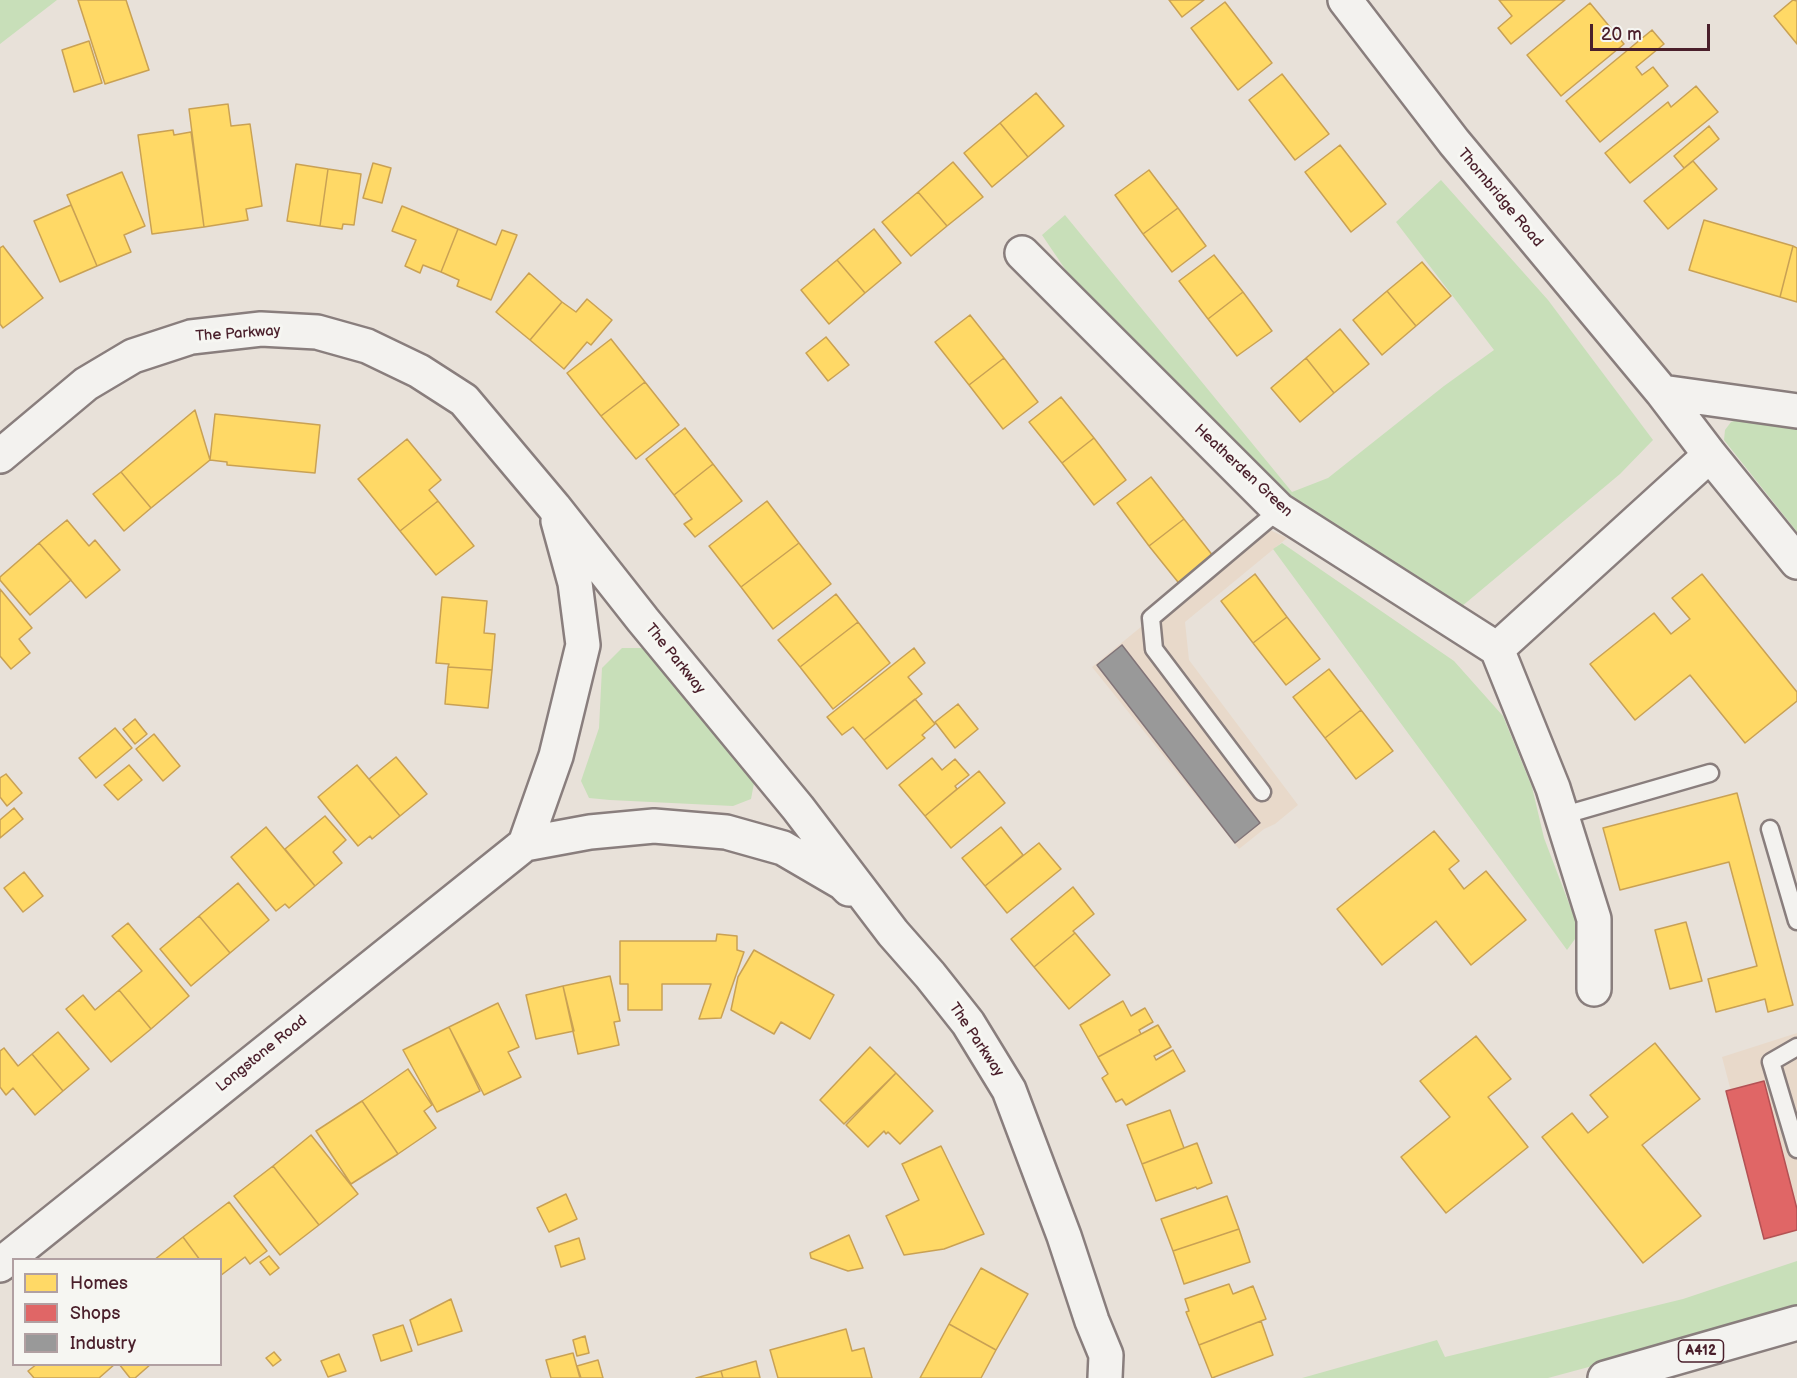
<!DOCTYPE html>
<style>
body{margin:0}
#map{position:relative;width:1797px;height:1378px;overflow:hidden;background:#e8e1d9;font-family:"Balsamiq Sans",sans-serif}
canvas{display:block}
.legend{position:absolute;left:12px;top:1258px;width:210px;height:108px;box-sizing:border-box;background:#f6f6f2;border:2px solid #b1a0a2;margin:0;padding:8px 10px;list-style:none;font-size:18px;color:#4a1f2b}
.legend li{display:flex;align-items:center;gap:12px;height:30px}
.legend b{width:30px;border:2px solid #b1a0a2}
.scale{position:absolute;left:1590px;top:24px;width:120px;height:27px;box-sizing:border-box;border:3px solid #4a1f2b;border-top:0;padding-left:8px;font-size:18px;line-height:21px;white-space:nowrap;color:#4a1f2b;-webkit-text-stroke:4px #f6f6f2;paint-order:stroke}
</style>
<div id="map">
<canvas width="1797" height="1378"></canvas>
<ul class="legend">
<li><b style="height:16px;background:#ffd966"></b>Homes</li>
<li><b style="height:16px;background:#e06666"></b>Shops</li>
<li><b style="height:16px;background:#999"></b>Industry</li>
</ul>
<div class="scale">20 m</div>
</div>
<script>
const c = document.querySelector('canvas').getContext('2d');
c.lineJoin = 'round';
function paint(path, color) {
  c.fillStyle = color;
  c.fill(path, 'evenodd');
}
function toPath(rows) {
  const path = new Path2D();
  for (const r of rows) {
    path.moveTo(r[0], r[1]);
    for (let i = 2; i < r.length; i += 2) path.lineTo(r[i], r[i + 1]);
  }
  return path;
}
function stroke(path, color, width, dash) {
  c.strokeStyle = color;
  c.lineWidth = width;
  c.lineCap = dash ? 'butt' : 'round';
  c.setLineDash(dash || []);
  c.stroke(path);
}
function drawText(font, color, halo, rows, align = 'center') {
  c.font = font + ' "Balsamiq Sans",sans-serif';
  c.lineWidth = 6;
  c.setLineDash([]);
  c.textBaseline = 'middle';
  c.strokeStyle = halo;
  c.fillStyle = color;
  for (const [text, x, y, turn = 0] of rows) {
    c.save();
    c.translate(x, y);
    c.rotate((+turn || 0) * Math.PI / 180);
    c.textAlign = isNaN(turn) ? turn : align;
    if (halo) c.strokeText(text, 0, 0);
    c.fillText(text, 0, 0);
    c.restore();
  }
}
const built = toPath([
 [1255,523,1287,538,1185,622,1189,660,1298,805,1275,824,1264,829,1239,849,1092,667,1218,564],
 [1797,1033,1797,1231,1770,1239,1722,1057]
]);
const green = toPath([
 [0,0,57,0,0,44],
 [1441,180,1548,300,1653,440,1620,474,1455,612,1331,541,1120,350,1042,235,1065,215,1292,492,1328,478,1444,386,1494,350,1396,222],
 [1744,418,1797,428,1797,532,1724,440,1725,430,1731,422],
 [1282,543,1454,661,1503,716,1532,787,1544,838,1578,927,1575,939,1567,950,1273,549],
 [622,648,648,648,755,778,751,799,733,806,610,800,589,798,581,781,599,728,602,668],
 [1797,1261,1797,1305,1722,1331,1548,1378,1302,1378,1437,1340,1445,1357,1683,1299]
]);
const homes = toPath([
 [78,0,126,0,149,70,105,84,78,0],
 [1169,0,1204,0,1182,17,1169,0],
 [1499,0,1565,0,1511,44,1498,28,1512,16,1499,0],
 [1793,0,1797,1,1797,44,1774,16,1793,0],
 [1225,2,1272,63,1238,90,1191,28,1225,2],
 [1590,3,1624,44,1561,96,1527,55,1590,3],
 [1652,30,1664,44,1636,67,1642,75,1653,67,1668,86,1600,142,1566,101,1652,30],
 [89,41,102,83,74,92,62,50,89,41],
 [1282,74,1329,134,1295,160,1249,100,1282,74],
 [1696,86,1718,112,1630,183,1605,153,1668,102,1671,107,1696,86],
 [1036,93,1064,126,1028,157,1000,123,1036,93],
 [228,104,231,126,250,124,262,206,246,209,248,220,204,227,189,109,228,104],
 [1000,123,1028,157,992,187,964,153,1000,123],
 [1709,126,1719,139,1684,168,1674,156,1709,126],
 [173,130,174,135,191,132,204,227,152,234,138,135,173,130],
 [1340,145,1386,204,1351,232,1305,172,1340,145],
 [1693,161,1717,189,1668,229,1644,201,1693,161],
 [953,162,983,197,947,226,918,192,953,162],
 [373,163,391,168,382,203,363,198,373,163],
 [296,164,328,169,320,226,287,221,296,164],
 [328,169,361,174,354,225,343,224,342,229,320,226,328,169],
 [1149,170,1178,208,1143,234,1115,195,1149,170],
 [122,172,145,226,124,235,131,252,97,266,67,195,122,172],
 [918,192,947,226,911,256,882,222,918,192],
 [71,205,97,266,60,282,34,221,71,205],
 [402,206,458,229,441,272,423,265,420,273,405,266,416,240,392,231,402,206],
 [1178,208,1206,246,1172,272,1143,234,1178,208],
 [1704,220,1793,246,1780,297,1689,270,1704,220],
 [458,229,496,245,502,230,517,235,491,300,457,286,459,280,441,272,458,229],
 [874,229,901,263,865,293,837,260,874,229],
 [3,246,43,298,3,328,0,324,0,248,3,246],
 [1793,246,1797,248,1797,302,1780,297,1793,246],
 [1214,255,1243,292,1208,319,1179,281,1214,255],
 [837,260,865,293,829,324,801,290,837,260],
 [1422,262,1451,296,1416,326,1387,291,1422,262],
 [529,273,562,302,530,340,496,312,529,273],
 [1387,291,1416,326,1382,355,1353,320,1387,291],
 [1243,292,1272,331,1237,356,1208,319,1243,292],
 [587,299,612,320,591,345,587,342,564,369,530,340,562,302,576,312,587,299],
 [970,315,1004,358,969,385,935,342,970,315],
 [1340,329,1369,364,1334,393,1306,358,1340,329],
 [826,337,849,365,828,381,806,353,826,337],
 [611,339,645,382,601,416,567,373,611,339],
 [1004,358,1038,402,1003,429,969,385,1004,358],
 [1306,358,1334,393,1300,422,1271,388,1306,358],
 [645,382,679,425,636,459,601,416,645,382],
 [1061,397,1094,438,1062,463,1029,422,1061,397],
 [195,410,210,460,151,508,121,472,195,410],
 [215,414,320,425,315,473,227,465,227,462,210,460,215,414],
 [685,428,713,464,674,495,646,459,685,428],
 [1094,438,1126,480,1094,505,1062,463,1094,438],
 [407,439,441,480,429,490,438,501,400,531,358,479,407,439],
 [713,464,742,501,695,537,684,524,692,519,674,495,713,464],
 [121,472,151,508,124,531,93,494,121,472],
 [1151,477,1184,519,1149,546,1117,503,1151,477],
 [438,501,474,546,436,575,400,531,438,501],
 [767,501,799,543,741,587,709,546,767,501],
 [1184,519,1217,561,1182,587,1149,546,1184,519],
 [67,520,89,546,95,540,120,570,86,598,39,543,67,520],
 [39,543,71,580,30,615,0,580,0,577,39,543],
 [799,543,831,584,773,629,741,587,799,543],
 [1255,574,1287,617,1253,643,1221,601,1255,574],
 [1702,574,1797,692,1797,701,1745,743,1690,675,1635,720,1590,664,1654,613,1671,634,1690,619,1672,598,1702,574],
 [0,589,32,628,19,639,30,653,11,669,0,656,0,589],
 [836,594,858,622,800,667,778,640,836,594],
 [442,597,487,601,484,633,495,634,492,670,448,667,449,664,436,663,442,597],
 [1287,617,1320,659,1286,685,1253,643,1287,617],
 [858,622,890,663,833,709,800,667,858,622],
 [914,648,925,663,908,677,922,694,864,740,853,727,842,735,827,717,914,648],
 [448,667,492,670,488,708,445,704,448,667],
 [1329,669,1361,710,1325,738,1293,697,1329,669],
 [915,699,935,724,922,735,925,738,887,769,864,740,915,699],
 [958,704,978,729,955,748,935,722,958,704],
 [1361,710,1393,751,1356,779,1325,738,1361,710],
 [135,719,147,734,135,744,123,729,135,719],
 [115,728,132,748,96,778,79,758,115,728],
 [154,734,180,766,163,781,136,749,154,734],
 [396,757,427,794,400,816,369,779,396,757],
 [932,758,942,770,955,759,969,775,955,786,957,789,925,816,899,785,932,758],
 [129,765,142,780,118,800,104,785,129,765],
 [357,765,400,816,372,839,370,836,358,846,318,797,357,765],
 [979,771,1005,803,951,848,925,816,979,771],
 [6,774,22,793,7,806,0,797,0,778,6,774],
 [1737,793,1793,1005,1768,1012,1765,999,1716,1012,1708,979,1757,966,1729,862,1620,890,1603,828,1737,793],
 [14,808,23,819,0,838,0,820,14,808],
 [325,816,346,840,333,852,342,863,315,886,285,849,325,816],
 [266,827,315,886,289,908,285,904,276,911,231,857,266,827],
 [1001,827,1023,855,985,886,962,858,1001,827],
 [1434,831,1459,861,1449,869,1464,889,1486,871,1526,920,1471,965,1436,921,1382,965,1337,909,1434,831],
 [1039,843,1061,869,1007,913,985,886,1039,843],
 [24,872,43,896,23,912,4,888,24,872],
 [238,883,269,920,230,953,199,916,238,883],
 [1073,887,1094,914,1073,931,1075,933,1034,967,1011,939,1073,887],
 [199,916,230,953,191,986,160,949,199,916],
 [1686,922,1702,981,1670,989,1655,930,1686,922],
 [128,923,189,996,151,1029,119,990,142,971,112,936,128,923],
 [1075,933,1110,975,1069,1009,1034,967,1075,933],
 [717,934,737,936,737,950,744,952,721,1018,699,1019,711,984,662,984,662,1010,628,1010,628,984,620,984,620,941,716,941,717,934],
 [754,950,834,995,810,1039,781,1022,774,1034,731,1010,738,977,754,950],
 [610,976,620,1021,614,1022,619,1045,578,1054,563,986,610,976],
 [563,986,574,1031,536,1039,526,995,563,986],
 [119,990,151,1029,111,1062,66,1009,83,995,95,1010,119,990],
 [1123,1001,1131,1016,1145,1008,1153,1022,1139,1030,1141,1034,1098,1057,1080,1025,1123,1001],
 [498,1003,519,1047,508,1052,521,1077,484,1095,449,1027,498,1003],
 [1158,1025,1171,1047,1154,1056,1156,1060,1173,1050,1185,1071,1126,1105,1122,1099,1116,1102,1102,1078,1108,1074,1098,1057,1158,1025],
 [449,1027,480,1091,437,1112,403,1050,449,1027],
 [58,1032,89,1069,63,1091,32,1054,58,1032],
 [1476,1036,1511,1079,1488,1097,1528,1147,1446,1213,1401,1157,1450,1117,1420,1081,1476,1036],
 [1655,1043,1700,1099,1642,1145,1701,1216,1643,1263,1542,1137,1572,1113,1588,1133,1608,1117,1590,1095,1655,1043],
 [870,1047,896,1073,844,1124,820,1100,870,1047],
 [4,1048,18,1066,32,1054,63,1091,35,1115,13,1088,6,1095,0,1087,0,1051,4,1048],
 [408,1069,432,1105,424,1111,436,1128,398,1154,362,1101,408,1069],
 [896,1073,933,1111,900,1144,888,1132,886,1134,884,1131,868,1147,846,1125,896,1073],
 [362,1101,398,1154,351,1184,316,1131,362,1101],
 [1170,1110,1184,1148,1142,1164,1127,1125,1170,1110],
 [311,1135,358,1194,319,1225,273,1166,311,1135],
 [1197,1143,1212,1183,1197,1189,1196,1187,1156,1201,1142,1164,1197,1143],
 [941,1146,984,1234,944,1249,904,1255,886,1216,919,1200,902,1164,941,1146],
 [273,1166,319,1225,280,1255,234,1196,273,1166],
 [566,1194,577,1219,549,1232,537,1208,566,1194],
 [1227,1196,1239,1229,1173,1251,1161,1219,1227,1196],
 [229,1202,267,1251,250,1264,245,1257,220,1276,220,1260,200,1260,183,1237,229,1202],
 [1239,1229,1250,1262,1184,1284,1173,1251,1239,1229],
 [849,1235,863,1268,848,1271,811,1258,810,1253,849,1235],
 [183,1237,200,1260,154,1260,183,1237],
 [579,1238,585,1259,561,1267,555,1246,579,1238],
 [269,1256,279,1268,270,1275,260,1262,269,1256],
 [981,1268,1028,1294,996,1350,949,1324,981,1268],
 [1229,1284,1233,1294,1253,1286,1266,1319,1199,1345,1186,1312,1189,1311,1185,1299,1229,1284],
 [451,1299,462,1331,418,1345,410,1320,451,1299],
 [1261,1321,1273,1355,1212,1378,1199,1345,1261,1321],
 [949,1324,996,1350,981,1378,920,1378,949,1324],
 [403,1325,412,1351,381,1361,373,1335,403,1325],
 [846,1329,852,1351,864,1348,872,1378,778,1378,770,1350,846,1329],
 [585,1336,589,1353,577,1356,573,1340,585,1336],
 [274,1352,281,1360,273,1366,266,1358,274,1352],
 [573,1353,580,1378,551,1378,546,1360,573,1353],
 [339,1354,346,1371,328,1377,321,1361,339,1354],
 [598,1360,603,1378,581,1378,577,1366,598,1360],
 [756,1361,760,1378,723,1378,721,1371,756,1361],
 [37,1364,115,1364,99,1378,34,1378,28,1371,37,1364],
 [119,1364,151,1364,135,1378,130,1378,119,1364],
 [721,1371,723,1378,696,1378,721,1371]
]);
const shops = toPath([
 [1764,1081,1797,1209,1797,1230,1764,1239,1726,1091,1764,1081]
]);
const industry = toPath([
 [1122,645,1260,823,1235,843,1097,665,1122,645]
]);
const lane = toPath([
 [1262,792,1154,649,1151,618,1279,510],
 [1561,816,1710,773],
 [1770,829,1797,921],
 [1797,1047,1771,1062,1797,1149]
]);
const street = toPath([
 [1345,0,1454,142,1662,392,1710,455,1797,562],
 [1022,253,1279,510,1497,649,1710,455],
 [1662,392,1797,411],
 [0,456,86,384,133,356,191,337,261,329,317,332,367,346,419,371,464,400,554,507,643,620,798,808,893,933,930,975,968,1023,1009,1090,1064,1236,1092,1321,1106,1355,1105,1378],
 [1497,649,1553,788,1594,919,1594,989],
 [525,844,556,756,583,645,575,583,558,521],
 [0,1265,525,844,590,832,654,826,726,832,783,848,843,883,849,889]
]);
const primary = toPath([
 [1605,1378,1797,1323]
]);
const shields = [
 [1701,1351,45]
];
const shieldNames = [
 ["A412",1701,1351]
];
const streetNames = [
 ["Thornbridge Road",1500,198,50],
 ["The Parkway",238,334,-4],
 ["Heatherden Green",1243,471,43],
 ["The Parkway",675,659,51],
 ["The Parkway",976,1040,56],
 ["Longstone Road",262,1054,-39]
];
paint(built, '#e8d9ca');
paint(green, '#c8dfb9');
paint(homes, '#ffd966');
stroke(homes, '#c9a154', 1.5);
paint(shops, '#e06666');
stroke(shops, '#b35154', 1.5);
paint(industry, '#999');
stroke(industry, '#817478', 1.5);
stroke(lane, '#897e7d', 21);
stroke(street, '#897e7d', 38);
stroke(primary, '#897e7d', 38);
stroke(lane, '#f3f2ef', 16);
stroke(street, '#f3f2ef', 33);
stroke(primary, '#f3f2ef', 33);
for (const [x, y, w] of shields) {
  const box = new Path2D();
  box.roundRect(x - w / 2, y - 11, w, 22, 4.5);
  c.fillStyle = '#f6f6f2';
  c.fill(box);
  stroke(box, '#4a1f2b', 1.5);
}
drawText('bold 14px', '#4a1f2b', null, shieldNames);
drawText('15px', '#4a1f2b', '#f6f6f2', streetNames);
</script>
